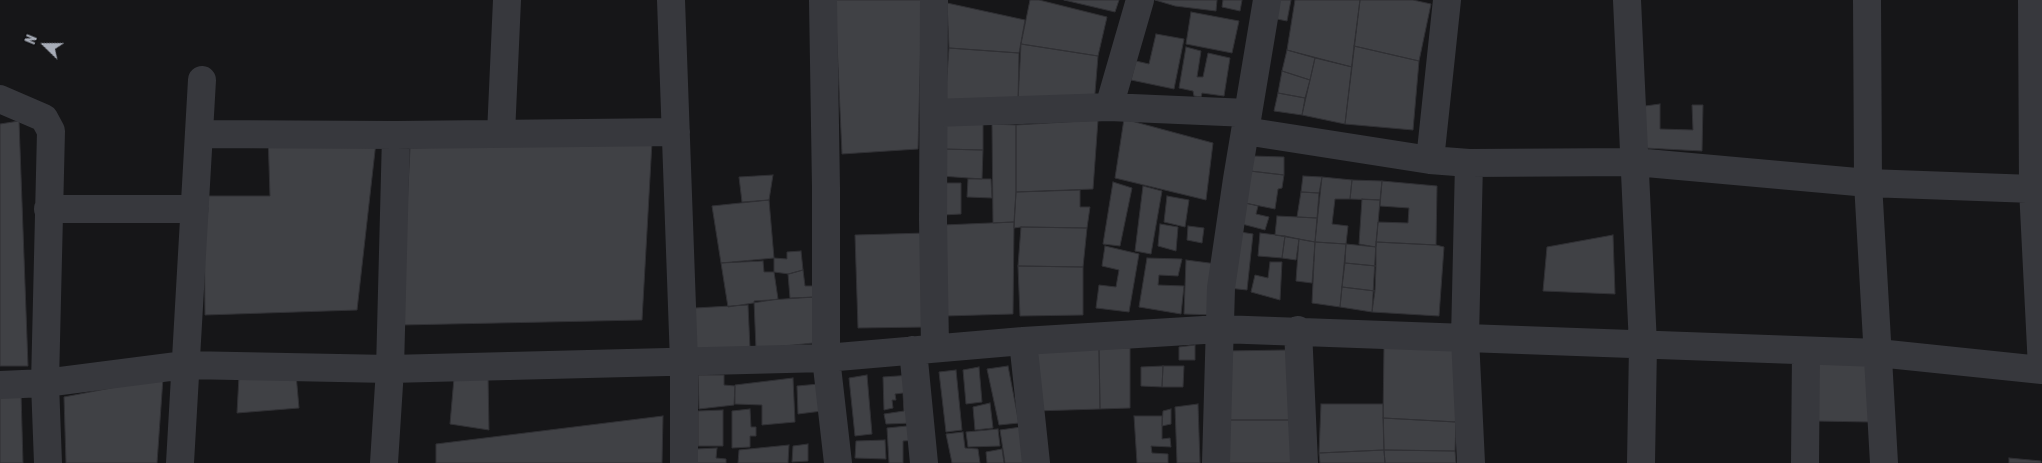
<!DOCTYPE html>
<style>
body{margin:0}
#map{position:relative;width:2042px;height:463px;overflow:hidden;background:#161618;font-family:"Asap Condensed",sans-serif}
canvas{display:block}
.north{position:absolute;left:20px;top:20px;width:50px;height:50px;-webkit-text-stroke:4px #111113;paint-order:stroke;rotate:292deg;font-size:14px;font-weight:700;line-height:20px;text-align:center;color:#a8adb8}
.north::after{content:'';display:block;margin:auto;width:18px;height:22px;background:#a8adb8;clip-path:polygon(50% 0,100% 100%,50% 72%,0 100%)}
</style>
<div id="map">
<canvas width="2042" height="463"></canvas>
<div class="north">N</div>
</div>
<script>
const c = document.querySelector('canvas').getContext('2d');
c.lineJoin = 'round';
function paint(path, color) {
  c.fillStyle = color;
  c.fill(path, 'evenodd');
}
function toPath(rows) {
  const path = new Path2D();
  for (const r of rows) {
    path.moveTo(r[0], r[1]);
    for (let i = 2; i < r.length; i += 2) path.lineTo(r[i], r[i + 1]);
  }
  return path;
}
function stroke(path, color, width, dash) {
  c.strokeStyle = color;
  c.lineWidth = width;
  c.lineCap = dash ? 'butt' : 'round';
  c.setLineDash(dash || []);
  c.stroke(path);
}
const building = toPath([
 [835,0,922,0,918,149,842,154,835,0],
 [1030,0,1039,0,1107,17,1098,56,1021,44,1030,0],
 [1064,0,1119,0,1115,12,1064,0],
 [1155,0,1217,0,1216,11,1175,6,1155,0],
 [1223,0,1242,0,1240,11,1222,7,1223,0],
 [1274,0,1291,0,1287,21,1272,18,1274,0],
 [1295,0,1360,0,1352,67,1287,50,1295,0],
 [1360,0,1413,0,1431,4,1419,61,1354,46,1360,0],
 [947,3,1025,20,1019,53,949,48,947,3],
 [1191,12,1239,21,1232,53,1186,44,1191,12],
 [1156,34,1184,39,1174,89,1131,80,1136,61,1149,64,1156,34],
 [1021,44,1098,56,1094,105,1018,101,1021,44],
 [1354,46,1419,61,1413,130,1345,124,1354,46],
 [1186,47,1201,51,1197,77,1203,77,1208,53,1230,58,1224,96,1202,93,1201,97,1194,96,1193,91,1179,88,1186,47],
 [949,48,1019,53,1018,101,945,103,949,48],
 [1287,50,1315,58,1310,80,1282,71,1287,50],
 [1315,58,1352,67,1345,124,1302,115,1315,58],
 [1282,71,1310,80,1305,98,1278,93,1282,71],
 [1278,93,1305,98,1302,115,1274,111,1278,93],
 [1660,104,1660,129,1693,130,1692,105,1703,105,1702,151,1645,148,1645,106,1660,104],
 [1124,119,1213,143,1206,200,1115,178,1124,119],
 [1098,120,1093,189,1016,192,1016,125,1098,120],
 [19,121,28,366,0,366,0,124,19,121],
 [983,122,983,150,942,149,943,123,983,122],
 [992,124,1016,125,1016,192,1014,222,993,223,992,124],
 [268,134,376,142,357,310,205,315,204,196,270,196,268,134],
 [652,142,642,320,401,325,410,148,652,142],
 [942,149,983,150,982,179,941,176,942,149],
 [1253,156,1284,157,1284,175,1250,171,1253,156],
 [1250,171,1284,175,1282,188,1278,189,1275,209,1245,203,1250,171],
 [773,175,769,200,742,202,739,177,773,175],
 [1303,176,1322,177,1319,193,1301,192,1303,176],
 [1322,177,1352,180,1350,199,1335,199,1332,224,1348,226,1346,244,1315,242,1322,177],
 [968,179,991,179,992,198,967,197,968,179],
 [1352,180,1382,181,1380,200,1350,199,1352,180],
 [1382,181,1437,186,1436,245,1376,242,1378,222,1408,223,1409,208,1380,206,1382,181],
 [1113,182,1132,188,1120,246,1103,244,1113,182],
 [943,183,961,183,961,214,943,215,943,183],
 [1143,186,1162,191,1151,254,1135,251,1143,186],
 [1080,190,1080,207,1090,207,1087,228,1021,227,1014,228,1016,192,1080,190],
 [1301,192,1319,193,1317,218,1297,217,1301,192],
 [1167,196,1189,200,1185,227,1164,222,1167,196],
 [1362,199,1380,200,1376,247,1359,244,1362,199],
 [769,200,774,258,721,263,712,206,769,200],
 [1245,203,1258,206,1256,214,1269,217,1265,230,1242,224,1245,203],
 [1277,216,1317,218,1315,242,1275,235,1277,216],
 [1014,222,1013,314,945,316,943,225,1014,222],
 [1160,224,1178,227,1176,251,1158,246,1160,224],
 [1188,226,1204,228,1202,243,1187,240,1188,226],
 [1021,227,1087,228,1083,267,1018,266,1021,227],
 [1234,231,1253,234,1247,290,1228,288,1234,231],
 [926,233,928,327,858,328,855,235,926,233],
 [1260,233,1285,236,1282,258,1258,256,1260,233],
 [1613,235,1615,294,1543,291,1547,247,1613,235],
 [1285,236,1299,239,1296,260,1282,258,1285,236],
 [1299,239,1315,242,1312,283,1296,281,1299,239],
 [1315,242,1346,244,1340,307,1312,303,1315,242],
 [1376,242,1436,245,1444,247,1439,316,1372,312,1376,242],
 [1346,244,1376,247,1376,266,1345,263,1346,244],
 [1105,246,1139,254,1129,312,1096,308,1099,285,1116,287,1119,270,1102,266,1105,246],
 [801,251,803,270,789,274,774,272,774,258,787,259,787,252,801,251],
 [1147,258,1182,259,1178,276,1159,275,1158,285,1184,286,1181,314,1139,307,1147,258],
 [1186,260,1217,264,1215,315,1184,314,1186,260],
 [763,261,764,272,774,272,778,299,728,307,721,263,763,261],
 [1270,262,1282,262,1280,300,1251,292,1255,275,1268,278,1270,262],
 [1345,263,1376,266,1375,291,1342,287,1345,263],
 [1018,266,1083,267,1083,315,1020,316,1018,266],
 [803,270,805,286,813,286,815,297,790,298,788,274,803,270],
 [1342,287,1375,291,1372,312,1340,307,1342,287],
 [815,297,813,343,756,349,754,301,815,297],
 [748,305,750,348,695,352,695,308,748,305],
 [1195,345,1195,360,1179,360,1179,347,1195,345],
 [1384,347,1456,347,1456,422,1383,418,1384,347],
 [1099,348,1100,409,1035,411,1036,351,1099,348],
 [1099,348,1130,348,1130,408,1100,409,1099,348],
 [1287,350,1289,420,1227,420,1224,351,1287,350],
 [1817,355,1872,356,1870,422,1815,421,1817,355],
 [1008,366,1019,423,999,425,987,369,1008,366],
 [1163,366,1162,387,1141,386,1141,367,1163,366],
 [1163,366,1184,366,1183,387,1162,387,1163,366],
 [979,367,982,402,966,404,963,370,979,367],
 [956,370,962,430,946,432,939,372,956,370],
 [296,374,299,408,237,413,239,376,296,374],
 [488,375,489,430,450,424,454,378,488,375],
 [698,375,724,375,724,385,735,386,734,405,699,409,698,375],
 [867,375,872,434,855,436,849,378,867,375],
 [912,375,914,423,886,424,884,414,904,411,903,393,895,394,896,400,892,400,893,408,884,410,883,377,912,375],
 [163,378,157,463,66,463,64,397,163,378],
 [793,378,795,422,762,425,762,405,735,404,735,385,793,378],
 [819,384,822,411,798,414,797,386,819,384],
 [21,393,23,463,0,463,0,394,21,393],
 [990,403,993,428,975,430,973,407,990,403],
 [1198,404,1200,463,1177,463,1175,407,1198,404],
 [1321,404,1383,404,1384,450,1319,453,1321,404],
 [750,409,751,427,756,427,756,436,750,436,750,447,732,448,732,411,750,409],
 [1171,409,1171,424,1162,426,1163,411,1171,409],
 [723,410,723,446,698,446,698,411,723,410],
 [663,416,662,463,436,463,436,444,663,416],
 [1134,416,1162,416,1162,439,1170,438,1171,447,1151,446,1152,453,1168,454,1168,463,1137,463,1134,416],
 [1383,418,1456,422,1455,451,1384,450,1383,418],
 [1227,420,1289,420,1292,463,1227,463,1227,420],
 [917,425,918,440,903,441,903,463,889,463,887,428,917,425],
 [1021,427,1024,463,1005,463,1000,430,1021,427],
 [998,429,1000,446,968,447,966,432,998,429],
 [963,432,965,448,978,449,980,463,952,463,946,434,963,432],
 [885,440,886,459,855,458,856,441,885,440],
 [808,444,808,461,792,462,793,446,808,444],
 [789,445,788,463,738,463,739,450,789,445],
 [717,448,716,458,726,459,726,463,696,463,696,449,717,448],
 [1002,449,1004,463,987,463,986,452,1002,449],
 [1384,450,1385,463,1320,463,1319,453,1384,450],
 [1384,450,1455,451,1456,463,1385,463,1384,450],
 [2009,458,2041,461,2041,463,2009,463,2009,458]
]);
const street = toPath([
 [671,0,684,362,684,463],
 [823,0,826,188,826,358,838,463],
 [934,0,933,220,935,347],
 [1627,0,1643,345,1641,463],
 [1867,0,1868,183,1884,463],
 [2032,0,2033,189,2042,368],
 [0,99,44,118,51,131,45,383,48,463],
 [1109,107,1140,0],
 [934,113,1109,107,1248,113],
 [1245,131,1430,160,1469,163,1635,162,1868,183,2033,189],
 [199,134,396,135,676,132],
 [501,134,507,0],
 [1430,160,1447,0],
 [1469,163,1465,338,1471,463],
 [48,209,195,209],
 [1298,330,1304,463],
 [1023,341,1036,463],
 [913,350,924,463],
 [0,385,45,383,185,365,390,369,826,358,1023,341,1220,329,1878,353,2042,370],
 [180,463,202,80],
 [384,463,390,369,396,135],
 [1216,463,1221,288,1237,179,1267,0],
 [1805,463,1806,351]
]);
paint(building, '#404145');
stroke(building, '#303034', 1);
stroke(street, '#37383d', 28);
</script>
